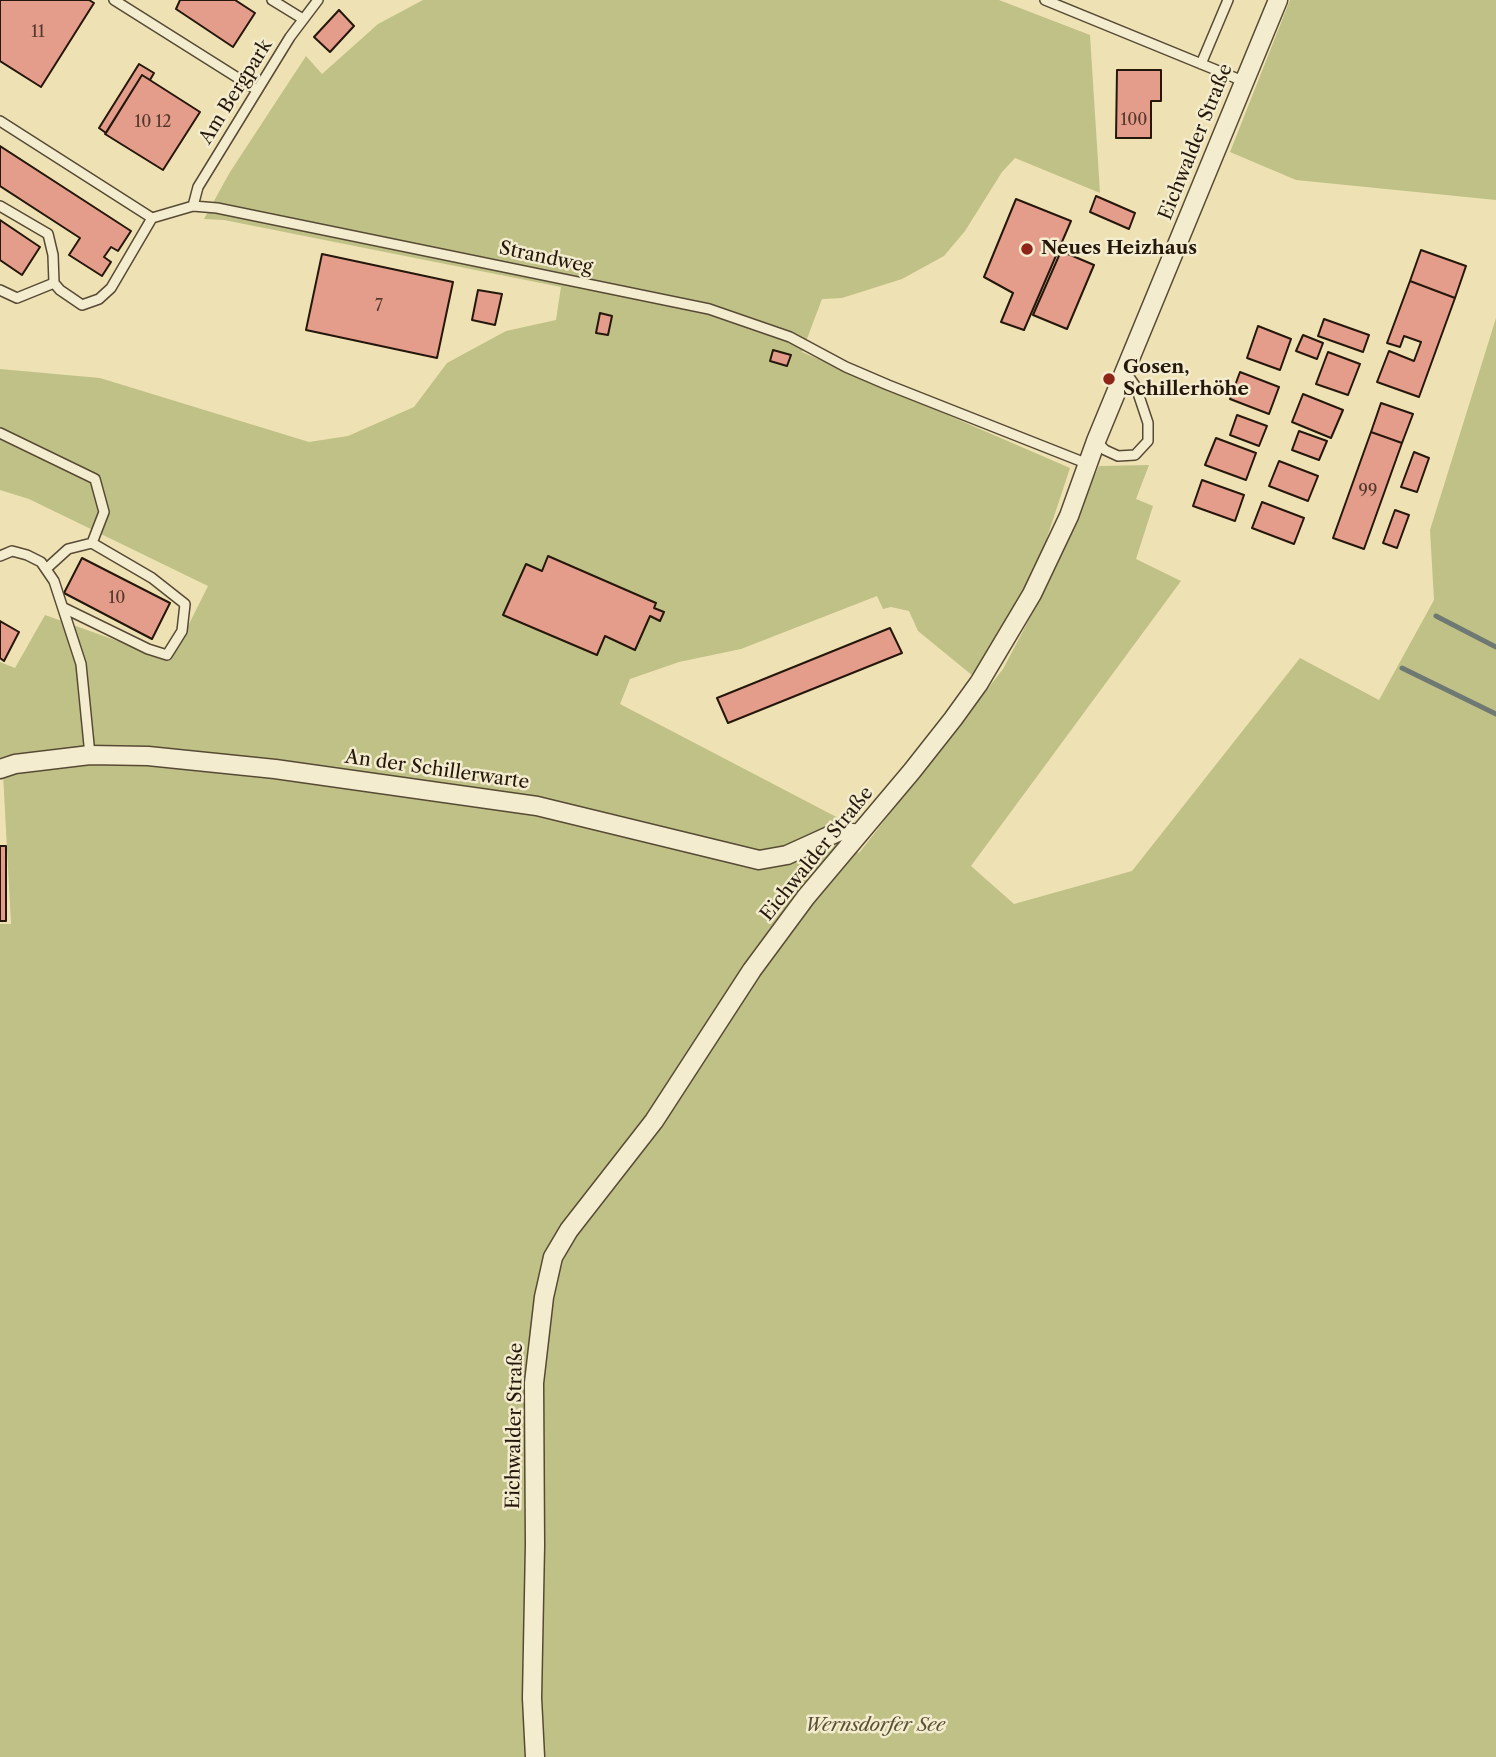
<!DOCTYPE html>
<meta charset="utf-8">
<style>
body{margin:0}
canvas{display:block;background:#eee1b3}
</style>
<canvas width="1496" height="1757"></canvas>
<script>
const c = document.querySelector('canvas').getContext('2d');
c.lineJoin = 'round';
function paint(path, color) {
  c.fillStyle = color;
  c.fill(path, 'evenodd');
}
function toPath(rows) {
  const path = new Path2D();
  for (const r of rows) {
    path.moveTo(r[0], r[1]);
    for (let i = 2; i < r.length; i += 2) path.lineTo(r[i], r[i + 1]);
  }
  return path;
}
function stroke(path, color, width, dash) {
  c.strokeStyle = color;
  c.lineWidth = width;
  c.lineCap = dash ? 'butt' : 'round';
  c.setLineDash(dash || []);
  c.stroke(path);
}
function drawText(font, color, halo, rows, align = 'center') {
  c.font = font + ' "Libre Caslon Text",serif';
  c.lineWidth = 5;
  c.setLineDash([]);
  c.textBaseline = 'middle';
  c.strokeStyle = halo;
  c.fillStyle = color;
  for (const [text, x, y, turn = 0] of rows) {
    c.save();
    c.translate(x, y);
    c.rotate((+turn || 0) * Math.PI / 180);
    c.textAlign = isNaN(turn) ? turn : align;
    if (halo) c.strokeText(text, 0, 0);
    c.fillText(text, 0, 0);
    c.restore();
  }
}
const green = toPath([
 [423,0,999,0,1090,35,1100,193,1015,158,1002,172,965,231,944,256,902,279,842,298,822,299,802,352,1070,468,1038,565,973,676,918,631,909,611,891,607,883,609,877,596,741,649,679,662,630,679,620,704,846,822,834,841,859,853,1003,669,1032,614,1099,466,1149,465,1136,499,1153,506,1136,559,1181,581,971,866,1014,904,1132,871,1300,658,1379,700,1434,600,1430,530,1496,318,1496,1757,0,1757,0,924,11,924,3,774,0,774,0,662,15,668,45,615,171,660,208,586,29,499,0,490,0,369,100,378,309,442,348,436,414,407,447,363,506,331,556,320,561,287,224,220,204,219,230,172,306,56,322,74,378,24],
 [1290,0,1496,0,1496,200,1296,180,1230,152]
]);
const stream = toPath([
 [1436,616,1496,647],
 [1402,668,1496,714]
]);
const building = toPath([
 [0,0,89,0,94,3,41,87,0,61,0,0],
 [180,0,235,0,255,13,233,47,176,9,180,0],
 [339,10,354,26,330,52,314,37,339,10],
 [139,64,154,73,150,80,142,75,106,133,99,128,139,64],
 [1117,70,1161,70,1161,101,1151,101,1151,138,1116,138,1117,70],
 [142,75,200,112,163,170,105,134,142,75],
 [0,146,131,231,118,251,111,247,104,257,111,262,102,276,69,255,80,238,0,186,0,146],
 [1096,196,1135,213,1129,229,1090,212,1096,196],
 [1016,199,1071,221,1024,330,1001,322,1013,293,984,277,1016,199],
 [0,220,40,247,22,275,0,260,0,220],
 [1421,250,1466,266,1455,298,1410,281,1421,250],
 [1061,251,1094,265,1067,329,1033,315,1061,251],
 [322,254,453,282,437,358,306,330,322,254],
 [1410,281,1455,298,1419,397,1377,382,1389,351,1414,361,1421,342,1404,336,1400,347,1387,343,1410,281],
 [478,290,502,294,495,325,472,320,478,290],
 [600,313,612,316,608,335,596,333,600,313],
 [1324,319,1369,335,1363,352,1318,336,1324,319],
 [1258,326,1291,339,1280,370,1247,358,1258,326],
 [1303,335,1323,343,1317,359,1296,351,1303,335],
 [773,350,791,355,787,366,770,361,773,350],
 [1328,352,1360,364,1348,395,1316,384,1328,352],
 [1240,372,1279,387,1269,414,1230,399,1240,372],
 [1303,394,1343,410,1331,438,1292,422,1303,394],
 [1381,403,1413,414,1402,443,1371,432,1381,403],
 [1237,415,1267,426,1259,446,1230,435,1237,415],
 [1299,431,1327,441,1319,460,1292,450,1299,431],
 [1371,432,1402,443,1364,549,1333,538,1371,432],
 [1216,438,1256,453,1246,480,1205,465,1216,438],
 [1414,452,1429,458,1417,492,1401,487,1414,452],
 [1279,461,1318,476,1308,501,1269,486,1279,461],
 [1202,480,1244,495,1235,521,1193,506,1202,480],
 [1262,502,1304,518,1294,544,1252,528,1262,502],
 [1395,510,1409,515,1397,548,1383,543,1395,510],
 [548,556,656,603,654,608,664,612,660,621,650,616,635,650,605,636,597,655,503,615,526,564,542,571,548,556],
 [82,558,170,603,152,639,64,593,82,558],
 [0,621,19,632,4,661,0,658,0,621],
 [890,628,902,653,728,723,717,698,890,628],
 [0,846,6,846,6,921,0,921,0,846]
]);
const service = toPath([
 [114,0,257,90],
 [272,0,303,19],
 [1045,0,1243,81],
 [1201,64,1228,0],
 [0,121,152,218,193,206,217,208,709,309,790,337,846,367,888,385,1088,464],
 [0,206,48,234,53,255,54,283,60,290,82,305,99,299,111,288,152,218],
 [193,206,198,187,290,37,318,0],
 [0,290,17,298,54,283],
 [0,433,95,479,104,512,92,543],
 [1096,441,1105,450,1118,456,1135,455,1148,441,1148,423,1136,387,1125,371],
 [0,556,12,551,27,555,41,562,54,581,81,664,90,755],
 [46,569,68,549,92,543,152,578,185,604,182,631,167,655,148,649,64,608]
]);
const minor = toPath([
 [0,769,15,764,90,755,148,756,275,769,537,806,759,860,787,855,840,831,858,834],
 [535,1757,532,1698,535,1545,534,1383,544,1297,553,1257,569,1230,654,1121,752,970,806,897,912,771,953,719,979,683,1032,594,1069,516,1096,441,1278,0]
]);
const markers = [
 [1027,249,7,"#8f2418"],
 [1109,379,7,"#8f2418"]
];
const numberNames = [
 ["11",38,32],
 ["100",1134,120],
 ["10 12",153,122],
 ["7",379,306],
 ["99",1368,491],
 ["10",117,598]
];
const streetNames = [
 ["Am Bergpark",236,92,-58],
 ["Eichwalder Straße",1196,142,-68],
 ["Strandweg",546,258,12],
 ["An der Schillerwarte",437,770,8],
 ["Eichwalder Straße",817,854,-51],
 ["Eichwalder Straße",515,1426,-89]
];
const poiNames = [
 ["Neues Heizhaus",1041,249],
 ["Gosen,",1123,368],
 ["Schillerhöhe",1123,390]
];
const parkNames = [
 ["Wernsdorfer See",875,1726]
];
paint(green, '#c0c187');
stroke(stream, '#6e7973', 5);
paint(building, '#e39d8a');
stroke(building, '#25170b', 2);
stroke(service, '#574a35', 12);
stroke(minor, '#574a35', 21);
stroke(service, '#f4ecce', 9);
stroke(minor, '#f4ecce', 18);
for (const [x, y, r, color] of markers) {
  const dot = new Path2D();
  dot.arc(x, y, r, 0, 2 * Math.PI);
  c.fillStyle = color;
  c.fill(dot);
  stroke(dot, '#f4ecce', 2.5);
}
drawText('16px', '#54382b', null, numberNames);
drawText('19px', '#25170b', '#f4ecce', streetNames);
drawText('bold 19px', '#25170b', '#f4ecce', poiNames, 'left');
drawText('italic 19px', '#5b5236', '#f4ecce', parkNames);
</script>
